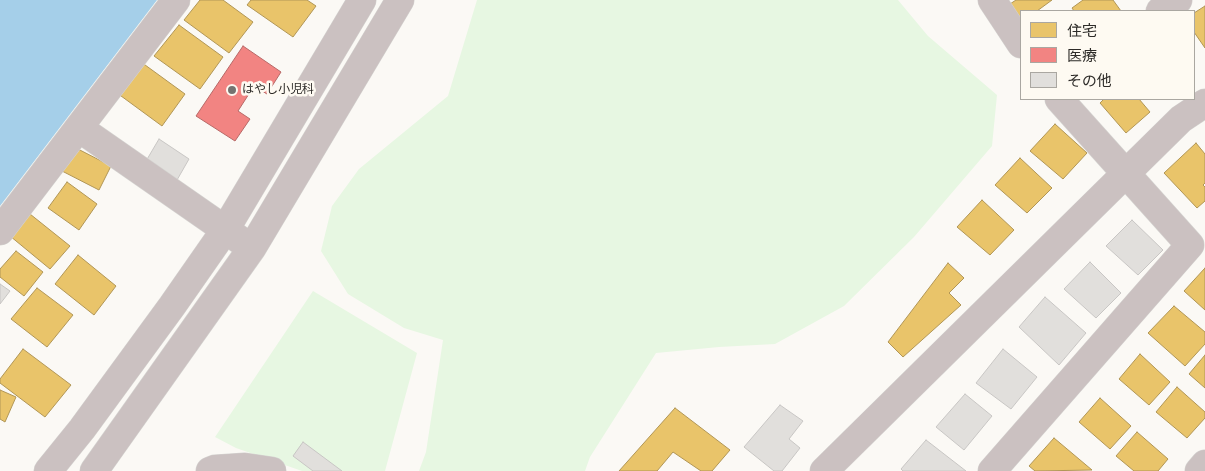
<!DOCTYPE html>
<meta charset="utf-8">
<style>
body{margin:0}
#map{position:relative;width:1205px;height:471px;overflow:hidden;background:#fbf9f5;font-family:"IBM Plex Sans","Noto Sans JP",sans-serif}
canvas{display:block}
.legend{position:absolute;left:1020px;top:10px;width:175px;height:90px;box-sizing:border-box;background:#fefaf2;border:1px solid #aaa7a1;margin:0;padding:6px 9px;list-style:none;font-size:15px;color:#2d2b28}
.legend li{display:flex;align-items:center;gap:10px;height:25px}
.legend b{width:25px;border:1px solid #aaa7a1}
</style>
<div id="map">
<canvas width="1205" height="471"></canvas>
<ul class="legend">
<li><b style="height:14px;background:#e9c46a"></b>住宅</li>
<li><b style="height:14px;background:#f28482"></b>医療</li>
<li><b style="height:14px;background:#e1dfdc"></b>その他</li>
</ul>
</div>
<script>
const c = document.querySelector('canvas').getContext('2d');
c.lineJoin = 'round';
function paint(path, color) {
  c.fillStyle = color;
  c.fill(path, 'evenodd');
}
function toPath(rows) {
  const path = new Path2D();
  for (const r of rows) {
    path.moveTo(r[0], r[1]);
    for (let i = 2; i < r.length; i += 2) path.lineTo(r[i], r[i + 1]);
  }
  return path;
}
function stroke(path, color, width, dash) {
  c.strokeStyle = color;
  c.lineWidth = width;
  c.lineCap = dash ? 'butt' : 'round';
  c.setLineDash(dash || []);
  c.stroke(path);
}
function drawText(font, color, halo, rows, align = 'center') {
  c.font = font + ' "IBM Plex Sans","Noto Sans JP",sans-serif';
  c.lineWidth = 5;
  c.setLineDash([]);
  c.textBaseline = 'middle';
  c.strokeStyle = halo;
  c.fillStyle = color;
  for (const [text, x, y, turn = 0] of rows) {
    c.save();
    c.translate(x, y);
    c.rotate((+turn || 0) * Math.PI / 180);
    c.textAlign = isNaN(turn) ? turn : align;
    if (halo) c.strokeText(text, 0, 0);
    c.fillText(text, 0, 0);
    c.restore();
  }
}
const green = toPath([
 [477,0,898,0,928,36,997,95,992,146,914,237,844,306,775,344,719,347,656,353,590,457,585,471,419,471,426,452,443,340,404,328,348,294,321,251,332,206,359,169,448,96],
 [313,291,417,353,385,471,302,471,236,448,215,437]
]);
const water = toPath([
 [0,0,157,0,0,206]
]);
const homes = toPath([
 [200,0,223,0,253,22,229,53,184,20,200,0],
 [251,0,307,0,316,6,293,37,247,5,251,0],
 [1016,0,1052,0,1037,11,1021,11,1021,19,1010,4,1016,0],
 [1083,0,1113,0,1121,11,1074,11,1072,8,1083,0],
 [1205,6,1205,48,1194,32,1194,13,1205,6],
 [179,25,223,57,200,89,154,56,179,25],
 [141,62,185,94,162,126,117,93,141,62],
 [1104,99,1139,99,1150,112,1126,133,1100,103,1104,99],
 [1055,124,1087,153,1063,179,1030,151,1055,124],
 [1196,143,1205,154,1205,183,1203,185,1205,187,1205,201,1197,208,1164,173,1196,143],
 [74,147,111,166,99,190,62,171,74,147],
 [1020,158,1052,188,1027,213,995,185,1020,158],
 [67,182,97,204,79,230,48,208,67,182],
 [982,200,1014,230,990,255,957,227,982,200],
 [30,214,70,246,50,269,10,236,30,214],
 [16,251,43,272,24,296,0,277,0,269,16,251],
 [78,255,116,286,94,315,55,284,78,255],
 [948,263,964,278,949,293,961,305,903,357,888,342,948,263],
 [1205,268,1205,310,1184,291,1205,268],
 [37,288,73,315,47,347,11,319,37,288],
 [1174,306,1205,332,1205,344,1185,366,1148,333,1174,306],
 [23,349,71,385,45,417,0,383,0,379,23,349],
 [1140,354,1170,382,1149,405,1119,379,1140,354],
 [1205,355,1205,388,1189,374,1205,355],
 [1177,387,1205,412,1205,418,1187,438,1156,412,1177,387],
 [0,390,16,397,5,422,0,419,0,390],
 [1100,398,1131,426,1110,449,1079,422,1100,398],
 [675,408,730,450,712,471,701,471,673,452,657,471,619,471,675,408],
 [1137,432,1168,459,1158,471,1134,471,1116,456,1137,432],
 [1054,438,1092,470,1035,471,1029,466,1054,438]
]);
const health = toPath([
 [243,46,281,72,267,94,254,86,238,111,250,119,235,141,196,116,243,46]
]);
const building = toPath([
 [159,139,189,159,177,180,146,161,159,139],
 [1132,220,1163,250,1138,275,1106,246,1132,220],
 [1090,262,1121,293,1096,318,1064,289,1090,262],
 [0,284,10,291,0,304,0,284],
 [1045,297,1086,333,1059,365,1019,327,1045,297],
 [1003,349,1037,377,1011,409,976,383,1003,349],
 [965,394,992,416,964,450,936,427,965,394],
 [780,405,803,421,789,439,800,448,782,471,774,471,744,447,780,405],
 [926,440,966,471,903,471,901,469,926,440],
 [303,442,342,471,313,471,293,456,303,442]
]);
const minor = toPath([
 [992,0,1021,44],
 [1160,11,1178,0],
 [79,128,240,240],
 [0,231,176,0],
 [48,471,82,429,172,306,225,230,362,0],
 [94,471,252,248,400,0],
 [210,471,215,469,245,467,272,471],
 [824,471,1181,119,1205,103],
 [992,471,1190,245,1059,99],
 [1199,471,1205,464]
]);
const markers = [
 [232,90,5,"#757370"]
];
const poiNames = [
 ["はやし小児科",242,90]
];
paint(green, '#e7f7e2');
paint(water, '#a5cfe9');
paint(homes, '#e9c46a');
stroke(homes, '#b19656', 1);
paint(health, '#f28482');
stroke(health, '#b76967', 1);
paint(building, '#e1dfdc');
stroke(building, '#c8c6c4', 1);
stroke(minor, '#d5d4d1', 29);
stroke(minor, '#cbc1c1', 28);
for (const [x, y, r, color] of markers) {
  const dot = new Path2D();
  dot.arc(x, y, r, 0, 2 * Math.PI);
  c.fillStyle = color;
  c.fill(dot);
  stroke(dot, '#fefaf2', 2);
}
drawText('12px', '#2d2b28', '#fefaf2', poiNames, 'left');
</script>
